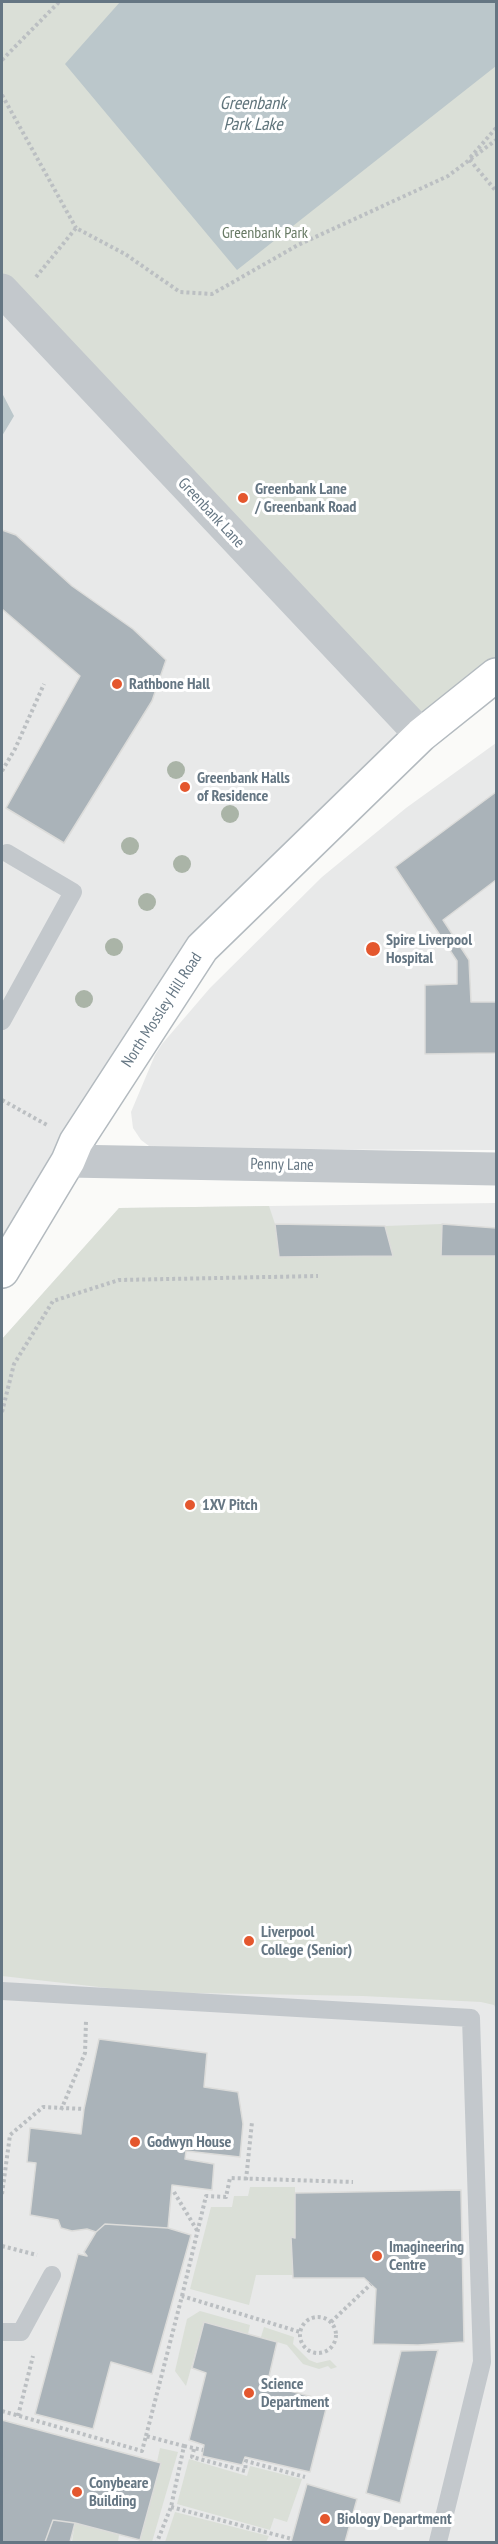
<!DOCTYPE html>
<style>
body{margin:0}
#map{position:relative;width:498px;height:2544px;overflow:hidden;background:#fafaf8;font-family:"PT Sans Narrow",sans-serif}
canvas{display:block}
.frame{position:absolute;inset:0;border:3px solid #657683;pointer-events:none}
</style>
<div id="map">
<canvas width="498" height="2544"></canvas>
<div class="frame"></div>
</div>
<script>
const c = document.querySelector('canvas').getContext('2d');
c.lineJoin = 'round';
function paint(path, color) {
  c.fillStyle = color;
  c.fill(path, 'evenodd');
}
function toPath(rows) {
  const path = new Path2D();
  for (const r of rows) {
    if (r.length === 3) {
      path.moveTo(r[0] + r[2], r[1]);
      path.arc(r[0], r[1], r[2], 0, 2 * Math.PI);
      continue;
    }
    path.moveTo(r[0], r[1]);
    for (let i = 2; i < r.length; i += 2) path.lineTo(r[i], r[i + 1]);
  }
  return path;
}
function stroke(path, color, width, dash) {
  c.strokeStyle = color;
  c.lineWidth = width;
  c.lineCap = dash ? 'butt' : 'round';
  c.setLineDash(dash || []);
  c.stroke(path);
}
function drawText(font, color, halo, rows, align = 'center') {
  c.font = font + ' "PT Sans Narrow",sans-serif';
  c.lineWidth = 6;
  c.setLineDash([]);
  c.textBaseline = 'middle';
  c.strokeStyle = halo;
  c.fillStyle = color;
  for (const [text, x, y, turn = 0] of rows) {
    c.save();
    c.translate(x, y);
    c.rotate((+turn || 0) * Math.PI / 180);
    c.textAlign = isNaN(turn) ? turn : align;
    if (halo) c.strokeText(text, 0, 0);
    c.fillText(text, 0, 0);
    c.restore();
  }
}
const built = toPath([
 [2,290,421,735,202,948,2,1271],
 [496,743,496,1150,168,1149,149,1146,141,1140,133,1128,131,1112,155,1055,162,1044,210,988,322,877,406,808],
 [496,1203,496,2542,2,2542,2,1339,119,1208]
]);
const green = toPath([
 [2,2,496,2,496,675,421,735,2,290],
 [269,1206,275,1224,280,1257,392,1256,385,1226,442,1224,441,1256,496,1256,496,2009,494,2005,481,2002,363,1996,143,1992,2,1976,2,1339,119,1208],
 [250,2187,295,2187,295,2238,292,2238,293,2275,256,2275,249,2305,190,2289,211,2207,232,2207,234,2196,248,2196],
 [200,2311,250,2325,248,2334,204,2322,186,2386,175,2371,187,2319],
 [264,2327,294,2337,293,2344,309,2360,317,2363,330,2360,337,2367,331,2369,328,2366,319,2369,303,2364,287,2345,261,2337],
 [160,2448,178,2452,152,2542,139,2542,161,2464,157,2462],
 [189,2459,247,2476,250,2466,302,2479,287,2522,274,2518,270,2530,177,2504],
 [175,2512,269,2536,266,2542,165,2542],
 [75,2523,119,2535,118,2542,72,2542]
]);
const water = toPath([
 [120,2,496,2,496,66,237,270,65,64],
 [2,393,14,416,2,436]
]);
const building = toPath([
 [2,530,16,535,72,586,133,629,166,660,152,701,64,843,6,808,80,676,2,609,2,530],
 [496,792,496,880,443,920,469,960,471,1002,496,1002,496,1053,425,1054,425,985,457,984,457,961,395,867,496,792],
 [275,1224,385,1226,393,1256,279,1257,275,1224],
 [442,1224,496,1228,496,1256,441,1256,442,1224],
 [99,2039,207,2053,204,2087,238,2092,243,2124,240,2157,186,2151,185,2159,214,2164,212,2190,172,2185,168,2228,105,2224,96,2232,87,2229,72,2231,61,2228,58,2220,30,2215,36,2163,27,2162,30,2128,81,2134,84,2109,99,2039],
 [461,2190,464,2342,418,2345,373,2344,376,2289,364,2278,293,2278,291,2237,295,2238,295,2193,461,2190],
 [105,2224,168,2228,191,2235,152,2374,111,2362,93,2429,35,2414,78,2254,87,2256,84,2252,96,2232,105,2224],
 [204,2322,277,2342,267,2385,328,2401,310,2472,245,2457,242,2465,202,2456,204,2445,189,2440,206,2373,192,2368,204,2322],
 [438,2350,400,2503,366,2493,401,2351,438,2350],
 [2,2420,161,2463,140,2540,75,2523,53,2520,45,2542,2,2542,2,2420],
 [307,2484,357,2499,345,2542,291,2542,307,2484],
 [53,2520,75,2523,70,2542,45,2542,53,2520]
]);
const path = toPath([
 [2,60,59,2],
 [2,95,76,228],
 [496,128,469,159,496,191],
 [36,277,76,228,125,254,180,292,212,294,298,245,448,176,496,140],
 [2,771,15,749,44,684],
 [2,1100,47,1125],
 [2,1412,14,1364,53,1301,119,1280,318,1276],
 [61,2110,85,2053,86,2021],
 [246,2180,252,2122],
 [174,2192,198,2232],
 [2,2194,10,2135,43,2107,84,2109],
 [2,2246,37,2255],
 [182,2296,206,2196,226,2197,230,2178,353,2182],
 [318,2335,18],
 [331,2322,371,2284],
 [2,2411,142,2451,146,2436,184,2446,171,2507,157,2542],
 [18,2416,33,2356],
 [146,2436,182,2296,300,2332],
 [184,2446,203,2450],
 [194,2449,192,2457,245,2471,246,2461,305,2477],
 [171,2507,292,2539]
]);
const lane = toPath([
 [2,1021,73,892,7,853],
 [2,1991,471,2018,482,2362,438,2542],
 [2,2332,21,2332,52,2275]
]);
const street = toPath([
 [2,290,421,735],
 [68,1161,496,1169]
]);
const secondary = toPath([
 [2,1271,68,1161,76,1142,202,948,421,735,496,675]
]);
const trees = [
 [176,770],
 [230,814],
 [130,846],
 [182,864],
 [147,902],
 [114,947],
 [84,999]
];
const markers = [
 [243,498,6,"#e4572e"],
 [117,684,6,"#e4572e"],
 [185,787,6,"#e4572e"],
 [373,949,8,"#e4572e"],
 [190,1505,6,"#e4572e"],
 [249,1941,6,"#e4572e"],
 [135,2142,6,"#e4572e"],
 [377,2256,6,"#e4572e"],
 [249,2393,6,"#e4572e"],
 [77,2492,6,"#e4572e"],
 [325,2519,6,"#e4572e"]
];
const parkNames = [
 ["Greenbank Park",265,233]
];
const poiNames = [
 ["Greenbank Lane",255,489],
 ["/ Greenbank Road",255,507],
 ["Rathbone Hall",129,684],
 ["Greenbank Halls",197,778],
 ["of Residence",197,796],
 ["Spire Liverpool",386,940],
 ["Hospital",386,958],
 ["1XV Pitch",202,1505],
 ["Liverpool",261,1932],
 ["College (Senior)",261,1950],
 ["Godwyn House",147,2142],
 ["Imagineering",389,2247],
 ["Centre",389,2265],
 ["Science",261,2384],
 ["Department",261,2402],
 ["Conybeare",89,2483],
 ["Building",89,2501],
 ["Biology Department",337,2519]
];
const streetNames = [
 ["Greenbank Lane",211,513,47],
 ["North Mossley Hill Road",162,1010,-57],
 ["Penny Lane",282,1165,1]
];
const waterNames = [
 ["Greenbank",253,104],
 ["Park Lake",253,125]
];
paint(built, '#e8e9e9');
paint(green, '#dadfd7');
paint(water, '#bbc7cb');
paint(building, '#aab3b9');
stroke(building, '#dcdcda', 1.5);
stroke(secondary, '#b3babf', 36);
stroke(path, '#bbbfc2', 4, [3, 3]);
stroke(lane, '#c3c8cc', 18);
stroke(street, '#c3c8cc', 33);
stroke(secondary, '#fff', 33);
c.fillStyle = '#aab4a7';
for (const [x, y] of trees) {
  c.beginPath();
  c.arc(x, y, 9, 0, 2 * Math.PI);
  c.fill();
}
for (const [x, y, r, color] of markers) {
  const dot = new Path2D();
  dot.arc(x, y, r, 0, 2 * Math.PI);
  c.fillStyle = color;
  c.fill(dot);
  stroke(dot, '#fff', 2);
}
drawText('16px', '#687a64', '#fff', parkNames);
drawText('bold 16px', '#657683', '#fff', poiNames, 'left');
drawText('16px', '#657683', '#fff', streetNames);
drawText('italic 18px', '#60757c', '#fff', waterNames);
</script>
